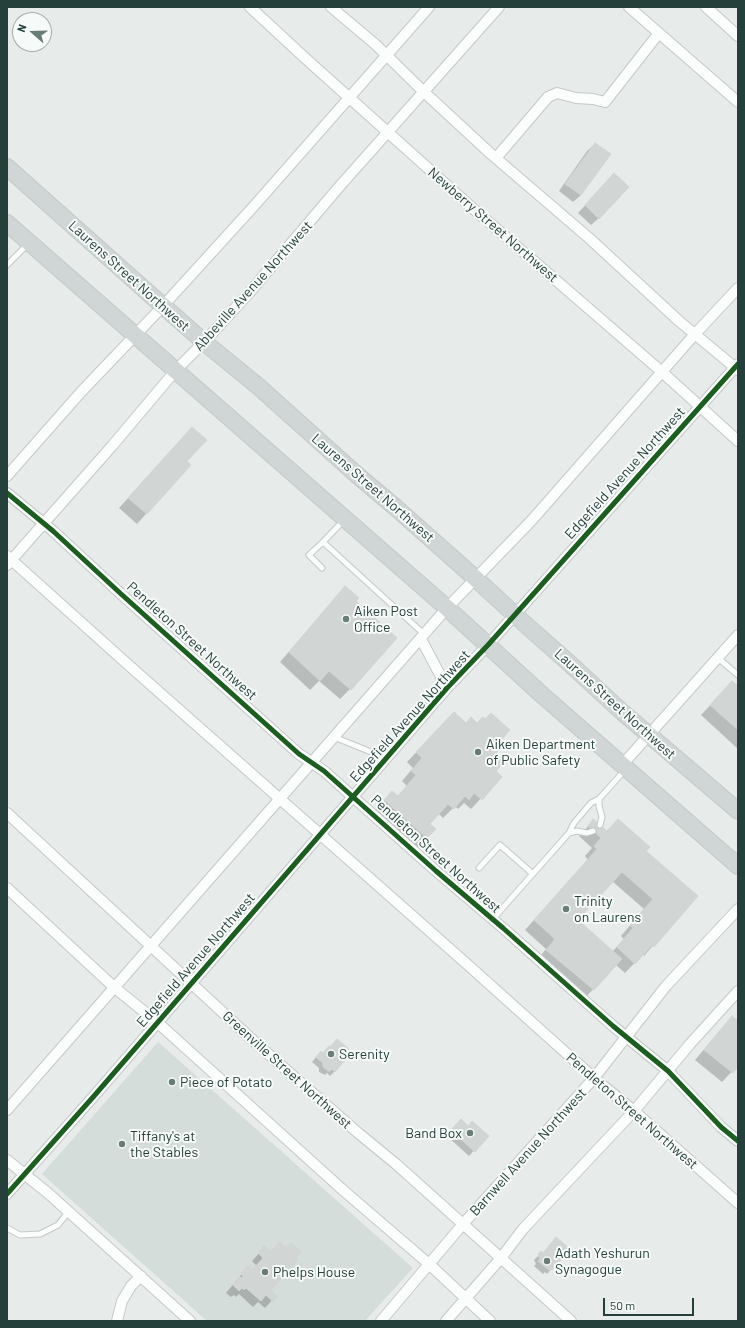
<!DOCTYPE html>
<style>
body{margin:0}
#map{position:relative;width:745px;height:1328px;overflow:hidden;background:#e7ecea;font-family:Barlow,sans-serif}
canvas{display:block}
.frame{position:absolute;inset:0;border:8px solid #253f3b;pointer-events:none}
.north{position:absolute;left:12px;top:12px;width:40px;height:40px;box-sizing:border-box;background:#f6faf8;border:1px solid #a2afac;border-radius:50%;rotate:290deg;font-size:11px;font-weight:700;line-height:16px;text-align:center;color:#253f3b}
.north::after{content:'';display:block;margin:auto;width:14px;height:18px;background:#697c78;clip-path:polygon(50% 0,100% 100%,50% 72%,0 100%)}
.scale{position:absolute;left:603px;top:1298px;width:91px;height:18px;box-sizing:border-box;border:2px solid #253f3b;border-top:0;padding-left:5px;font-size:12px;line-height:14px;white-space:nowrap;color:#253f3b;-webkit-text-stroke:3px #f6faf8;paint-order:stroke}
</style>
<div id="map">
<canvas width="745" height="1328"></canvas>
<div class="frame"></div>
<div class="north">N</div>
<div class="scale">50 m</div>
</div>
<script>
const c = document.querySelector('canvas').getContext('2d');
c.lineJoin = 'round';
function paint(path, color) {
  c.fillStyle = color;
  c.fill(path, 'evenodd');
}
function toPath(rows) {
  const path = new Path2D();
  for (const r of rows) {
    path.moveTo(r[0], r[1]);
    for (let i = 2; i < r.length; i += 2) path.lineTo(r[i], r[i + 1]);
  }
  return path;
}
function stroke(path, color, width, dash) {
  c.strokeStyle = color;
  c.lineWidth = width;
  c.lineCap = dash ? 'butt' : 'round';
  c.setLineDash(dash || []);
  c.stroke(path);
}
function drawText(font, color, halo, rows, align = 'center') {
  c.font = font + ' Barlow,sans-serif';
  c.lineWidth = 4;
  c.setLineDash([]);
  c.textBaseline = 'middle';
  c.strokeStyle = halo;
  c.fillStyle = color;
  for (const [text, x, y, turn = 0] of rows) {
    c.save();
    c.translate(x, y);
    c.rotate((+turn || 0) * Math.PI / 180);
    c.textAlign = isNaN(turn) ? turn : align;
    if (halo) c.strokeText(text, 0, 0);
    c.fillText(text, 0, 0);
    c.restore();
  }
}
const built = toPath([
 [158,1042,413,1268,365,1321,207,1321,42,1174]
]);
const shadow = toPath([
 [595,144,581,195,573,202,559,191,587,151],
 [607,182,599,218,591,225,578,213],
 [183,438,186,461,190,465,137,524,119,508],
 [345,587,354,601,350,689,340,699,319,681,310,690,280,662],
 [732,682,738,688,738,749,701,715],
 [444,723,466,724,499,741,495,753,494,771,501,777,471,809,464,803,458,809,455,806,443,818,439,814,429,824,434,829,417,848,375,810,393,792,398,797,407,786,402,781,413,768,407,762],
 [593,821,606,832,645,851,696,896,644,956,643,954,625,973,616,965,584,999,537,960,546,949,525,930,588,860,585,856,592,848,579,836],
 [612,881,644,909,621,936,624,939,612,952,577,920],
 [738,1022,738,1065,722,1082,695,1060,723,1027],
 [323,1053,341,1056,335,1071,330,1076,327,1073,325,1075,319,1072,319,1068,312,1062,316,1057],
 [456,1125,468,1127,487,1136,469,1156,447,1136],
 [264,1248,269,1290,276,1296,265,1308,258,1302,253,1307,239,1294,236,1297,234,1295,231,1297,226,1293,248,1267,252,1271,257,1266,252,1261],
 [541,1253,551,1269,547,1274,545,1272,543,1274,534,1266,536,1264,534,1260]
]);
const building = toPath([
 [595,143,611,154,581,195,565,184,595,143],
 [614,173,629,187,599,219,585,205,614,173],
 [192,427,207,440,187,461,191,465,147,514,128,498,192,427],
 [345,586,359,598,356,601,397,638,351,690,329,671,320,681,289,652,345,586],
 [732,681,738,686,738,730,710,705,732,681],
 [454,712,466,723,471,717,477,723,483,717,485,719,491,713,510,730,500,741,504,744,496,753,505,761,496,771,502,777,482,800,474,793,469,800,465,796,454,809,448,804,430,824,436,829,427,838,384,800,392,791,398,796,416,775,411,771,422,758,416,752,454,712],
 [593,819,607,831,618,819,650,847,646,851,698,896,654,947,652,945,635,964,617,947,633,928,630,925,653,899,622,872,578,920,622,959,594,990,546,950,555,939,534,920,597,849,594,846,601,838,588,826,593,819],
 [732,1016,738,1021,738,1067,733,1073,704,1050,732,1016],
 [337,1039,349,1049,343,1056,346,1059,335,1072,332,1069,330,1071,328,1071,323,1067,323,1063,316,1057,321,1051,323,1053,329,1046,330,1047,337,1039],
 [461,1119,468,1126,472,1121,489,1136,475,1152,451,1130,461,1119],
 [556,1237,570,1249,552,1270,550,1268,549,1270,538,1261,540,1259,538,1254,541,1251,543,1253,556,1237],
 [280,1242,286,1248,291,1243,301,1252,296,1258,298,1260,271,1290,277,1296,273,1302,266,1295,261,1301,246,1288,244,1290,242,1288,239,1291,233,1285,240,1277,241,1278,243,1276,241,1274,248,1266,252,1270,263,1258,258,1253,264,1246,271,1252,280,1242]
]);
const lane = toPath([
 [7,265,27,245],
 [323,542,344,520],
 [322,568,309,555,323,542,425,635],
 [718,658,738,675],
 [334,737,386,758],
 [599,799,599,806,602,817,600,825],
 [569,833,577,831,587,833,593,831],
 [479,868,500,845,533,874],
 [492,920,569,833,574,823,591,803,599,799,625,770],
 [7,1228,20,1235,40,1234,58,1225,69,1211]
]);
const street = toPath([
 [250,7,305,58,469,205,662,372,738,441],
 [331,7,375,44,424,92,491,154,589,238,679,321,738,370],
 [629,7,738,102],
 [706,7,738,36],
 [496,158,548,97,557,93,576,98,593,99,605,102,659,33],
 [7,476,81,392,163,306,254,206,429,7],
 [7,493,53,531,120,593,299,754,324,771,436,871,503,928,613,1026,668,1071,721,1127,738,1141],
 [7,556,133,669,468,965,594,1078,634,1111,738,1203],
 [7,565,112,446,176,370,204,342,249,293,339,187,499,7],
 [421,639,447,688],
 [623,764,738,635],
 [7,813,258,1045,357,1132,396,1164,571,1321],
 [7,888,115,988,157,1022,344,1191,429,1264,490,1321],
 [7,1110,447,608,532,520,695,334,738,288],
 [7,1160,49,1194,190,1321],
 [7,1194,94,1096,447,688,488,645,738,364],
 [117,1321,122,1301,131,1286,141,1276],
 [381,1321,463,1224,594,1078,666,986,738,909],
 [446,1321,501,1258,523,1229,634,1111,690,1044,738,991]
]);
const primary = toPath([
 [7,167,163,306,204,342,259,387,357,475,395,507,475,578,526,625,569,663,621,711,738,811],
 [7,223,447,608,541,694,738,866]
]);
const cycleway = toPath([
 [7,493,53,531,120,593,299,754,324,771,436,871,503,928,613,1026,668,1071,721,1127,738,1141],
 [7,1194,94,1096,447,688,488,645,738,364]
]);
const markers = [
 [346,619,4,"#697c78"],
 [478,752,4,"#697c78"],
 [566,909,4,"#697c78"],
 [331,1054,4,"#697c78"],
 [172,1082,4,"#697c78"],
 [470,1133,4,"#697c78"],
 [122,1144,4,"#697c78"],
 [547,1261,4,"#697c78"],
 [265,1272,4,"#697c78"]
];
const streetNames = [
 ["Newberry Street Northwest",493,225,41],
 ["Laurens Street Northwest",129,276,42],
 ["Abbeville Avenue Northwest",253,286,-48],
 ["Edgefield Avenue Northwest",625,473,-48],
 ["Laurens Street Northwest",373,488,41],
 ["Pendleton Street Northwest",192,641,42],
 ["Laurens Street Northwest",615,704,42],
 ["Edgefield Avenue Northwest",410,716,-48],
 ["Pendleton Street Northwest",436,854,42],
 ["Edgefield Avenue Northwest",196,960,-49],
 ["Greenville Street Northwest",287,1070,42],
 ["Pendleton Street Northwest",632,1111,41],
 ["Barnwell Avenue Northwest",528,1152,-48]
];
const poiNames = [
 ["Aiken Post",354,611],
 ["Office",354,627],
 ["Aiken Department",486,744],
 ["of Public Safety",486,760],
 ["Trinity",574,901],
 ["on Laurens",574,917],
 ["Serenity",339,1054],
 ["Piece of Potato",180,1082],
 ["Band Box",462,1133,"right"],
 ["Tiffany's at",130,1136],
 ["the Stables",130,1152],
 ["Adath Yeshurun",555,1253],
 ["Synagogue",555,1269],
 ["Phelps House",273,1272]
];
paint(built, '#d5ddda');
paint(shadow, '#0003');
paint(building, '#d1d5d4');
stroke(building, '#d0d5d3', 1);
stroke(lane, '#c4c9c7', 7);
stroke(street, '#c4c9c7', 12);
stroke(primary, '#c2cac9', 18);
stroke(lane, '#fbfcfc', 5);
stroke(street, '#fbfcfc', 10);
stroke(primary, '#cfd6d5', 16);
stroke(cycleway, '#1b5e20', 5);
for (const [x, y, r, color] of markers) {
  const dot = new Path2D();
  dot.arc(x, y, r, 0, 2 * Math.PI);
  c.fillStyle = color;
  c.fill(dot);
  stroke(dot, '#f6faf8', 1.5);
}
drawText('14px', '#253f3b', '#f6faf8', streetNames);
drawText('14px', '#253f3b', '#f6faf8', poiNames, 'left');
</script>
